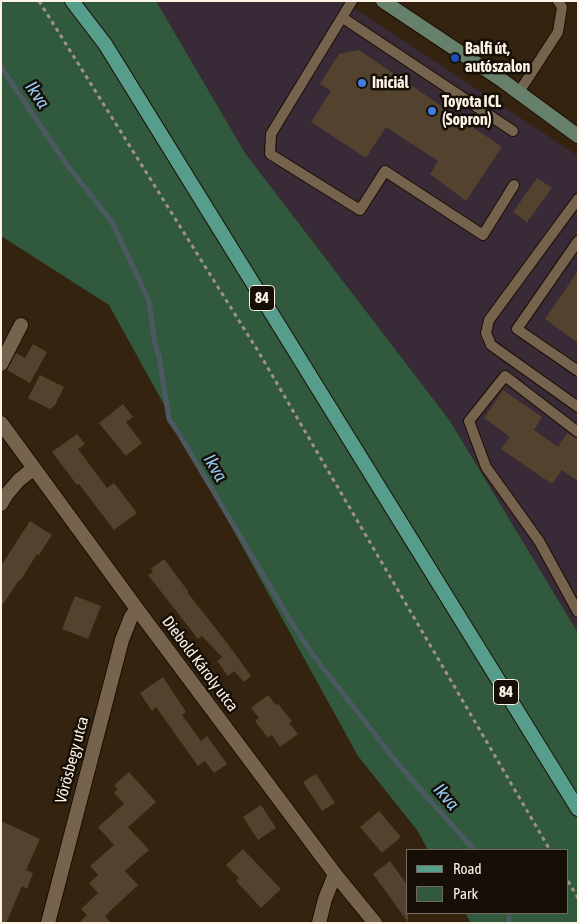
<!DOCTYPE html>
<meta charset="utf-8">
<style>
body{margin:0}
#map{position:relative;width:579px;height:924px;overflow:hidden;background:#34240f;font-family:"Asap Condensed",sans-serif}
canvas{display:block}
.frame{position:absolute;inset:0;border:2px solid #fdf2e6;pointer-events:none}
.legend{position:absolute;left:406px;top:849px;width:162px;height:65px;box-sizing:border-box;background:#160f07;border:1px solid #726a60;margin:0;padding:6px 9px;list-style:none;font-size:15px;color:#fdf2e6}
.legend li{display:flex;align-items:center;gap:10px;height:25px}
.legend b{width:25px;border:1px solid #726a60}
</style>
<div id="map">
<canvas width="579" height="924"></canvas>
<div class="frame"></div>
<ul class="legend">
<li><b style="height:6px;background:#569d8b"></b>Road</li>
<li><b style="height:14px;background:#31593d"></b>Park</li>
</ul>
</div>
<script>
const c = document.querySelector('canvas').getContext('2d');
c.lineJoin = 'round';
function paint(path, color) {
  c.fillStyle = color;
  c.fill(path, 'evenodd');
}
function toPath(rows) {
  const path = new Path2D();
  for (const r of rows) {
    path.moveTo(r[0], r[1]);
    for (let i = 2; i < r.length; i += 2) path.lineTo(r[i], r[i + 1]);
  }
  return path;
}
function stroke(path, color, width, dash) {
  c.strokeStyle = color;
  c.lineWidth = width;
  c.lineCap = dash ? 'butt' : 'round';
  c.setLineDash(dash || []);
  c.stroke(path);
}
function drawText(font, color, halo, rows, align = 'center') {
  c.font = font + ' "Asap Condensed",sans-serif';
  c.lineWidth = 5;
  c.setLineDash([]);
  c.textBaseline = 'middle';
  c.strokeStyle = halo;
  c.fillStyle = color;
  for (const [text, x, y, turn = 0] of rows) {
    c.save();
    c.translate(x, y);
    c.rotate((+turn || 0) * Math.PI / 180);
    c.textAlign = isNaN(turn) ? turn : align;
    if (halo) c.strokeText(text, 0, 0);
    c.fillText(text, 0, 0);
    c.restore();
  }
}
const industrial = toPath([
 [156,1,344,1,578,156,578,633,450,421,245,153]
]);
const green = toPath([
 [1,1,156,1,245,153,450,421,578,633,578,923,471,923,465,913,568,913,568,850,428,850,417,830,358,756,109,305,1,236]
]);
const stream = toPath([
 [1,67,67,165,112,222,149,301,155,344,159,356,169,419,178,432,290,620,313,655,398,764,474,850],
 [509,913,509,923]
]);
const building = toPath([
 [359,50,502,147,466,201,430,174,438,161,386,127,366,158,311,122,331,91,320,84,339,54],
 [537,178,552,188,527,222,513,212],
 [578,271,578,343,545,319],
 [33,344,47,352,30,383,7,370,16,353,25,358],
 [40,375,64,387,55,405,50,409,28,398],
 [503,390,542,417,534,430,558,447,567,433,574,437,578,439,578,481,562,470,552,484,501,449,510,437,484,418],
 [123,404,133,417,126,422,142,443,126,456,99,423],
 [77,434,85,444,78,449,107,488,114,483,137,513,114,530,79,484,77,485,52,452],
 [30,521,52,535,39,555,37,554,20,581,19,580,1,607,1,566],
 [164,559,188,591,187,592,227,643,251,676,244,682,234,671,228,676,217,661,222,657,202,636,198,639,148,575,153,572,151,569],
 [75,596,101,606,88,639,62,629],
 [163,677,186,712,182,715,201,741,207,736,227,764,214,773,205,761,198,766,156,707,152,711,140,693],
 [268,695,276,705,278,704,292,721,289,723,298,734,280,747,272,735,268,738,255,721,259,718,251,708],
 [129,772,156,802,128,827,149,850,125,871,138,885,105,916,111,923,79,923,87,915,81,909,98,893,89,883,98,875,90,866,114,845,98,827,124,804,114,793,118,789,114,785],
 [316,774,335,803,322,811,303,782],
 [261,805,276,828,258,840,243,817],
 [379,811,401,837,382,853,360,827],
 [1,821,40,839,26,870,33,873,27,889,22,886,6,923,1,923],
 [243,849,281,889,261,908,236,881,239,878,226,865],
 [390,861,408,886,408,922,373,874]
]);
const path = toPath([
 [39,1,258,351,550,850],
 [568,881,578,898]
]);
const service = toPath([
 [352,1,271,134,270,154,360,210,385,171,483,235,514,185],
 [343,18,513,131],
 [519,92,558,32,562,7,558,1],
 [578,199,489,320,486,333,491,345,578,407],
 [578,241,517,329,578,371],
 [578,432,505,376,469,421,486,467,539,541,578,612]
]);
const minor = toPath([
 [1,364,21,325],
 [1,423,137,609,335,874,375,923],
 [1,504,7,494,19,480,34,468],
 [48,923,122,640,131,617,137,609],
 [319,923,325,899,335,874]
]);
const secondary = toPath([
 [383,1,503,81,578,136]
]);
const primary = toPath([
 [72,1,105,44,578,809]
]);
const markers = [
 [455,58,5,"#1a4fb4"],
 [362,83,5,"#3f7fe0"],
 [432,111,5,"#3f7fe0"]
];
const shields = [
 [262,298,25],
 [506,692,25]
];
const shieldNames = [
 ["84",262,298],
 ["84",506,692]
];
const poiNames = [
 ["Balfi út,",465,49],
 ["autószalon",465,67],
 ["Iniciál",372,83],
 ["Toyota ICL",442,102],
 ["(Sopron)",442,120]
];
const streetNames = [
 ["Diebold Károly utca",200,664,53],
 ["Vörösbegy utca",72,760,-75]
];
const waterNames = [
 ["Ikva",37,95,56],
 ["Ikva",215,468,59],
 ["Ikva",446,797,49]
];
paint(industrial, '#382a36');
paint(green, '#31593d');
stroke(stream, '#4d5961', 5);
paint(building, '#53422d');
stroke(service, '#1b0d00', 12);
stroke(minor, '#1b0d00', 16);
stroke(secondary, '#1b0d00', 16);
stroke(primary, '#1b0d00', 16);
stroke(path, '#a09382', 3, [4, 4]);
stroke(service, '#76634d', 10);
stroke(minor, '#76634d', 14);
stroke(secondary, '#66806c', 14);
stroke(primary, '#569d8b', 14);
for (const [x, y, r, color] of markers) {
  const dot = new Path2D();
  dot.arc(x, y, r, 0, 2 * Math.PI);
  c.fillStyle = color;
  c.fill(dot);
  stroke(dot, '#160f07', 2);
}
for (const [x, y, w] of shields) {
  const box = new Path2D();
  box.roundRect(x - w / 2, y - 12.5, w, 25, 4);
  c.fillStyle = '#160f07';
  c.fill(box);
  stroke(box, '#fdf2e6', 1);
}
drawText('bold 15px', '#fdf2e6', null, shieldNames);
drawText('bold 16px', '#fdf2e6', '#160f07', poiNames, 'left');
drawText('16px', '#fdf2e6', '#160f07', streetNames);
drawText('italic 18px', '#94ccf7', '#160f07', waterNames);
</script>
